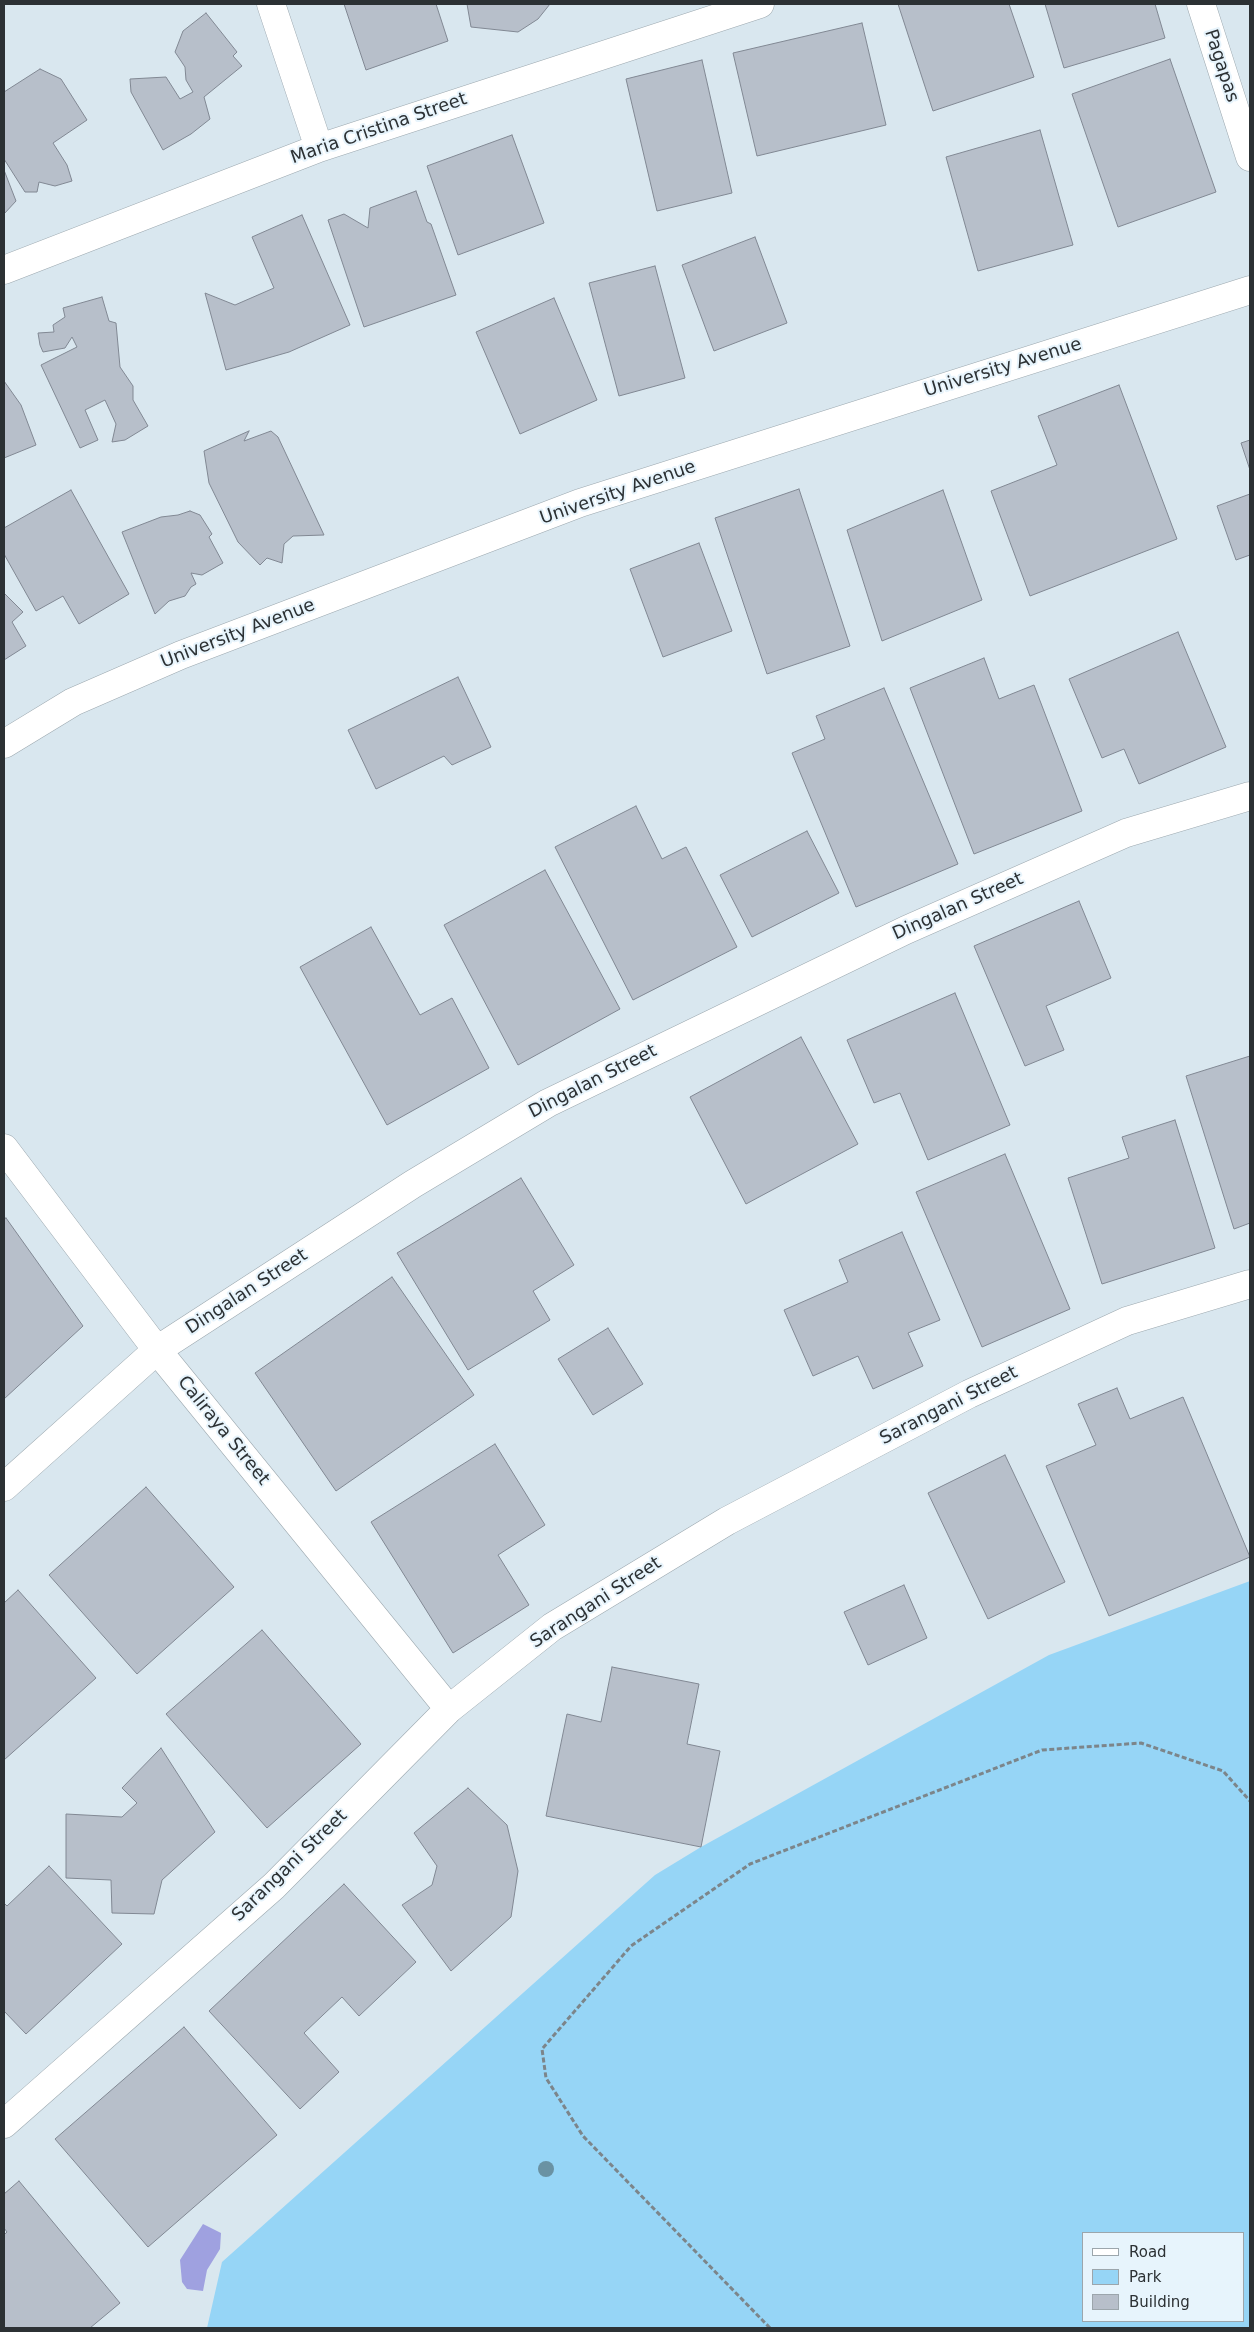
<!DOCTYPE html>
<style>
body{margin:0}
#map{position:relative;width:1254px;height:2332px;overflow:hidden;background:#d9e7ef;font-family:"DejaVu Sans",sans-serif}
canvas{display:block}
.frame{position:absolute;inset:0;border:5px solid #2c3134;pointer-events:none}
.legend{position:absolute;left:1082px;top:2232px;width:162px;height:90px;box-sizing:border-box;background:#e7f4fc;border:1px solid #9ca6ac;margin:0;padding:6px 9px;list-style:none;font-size:15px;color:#2c3134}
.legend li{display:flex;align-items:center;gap:10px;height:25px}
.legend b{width:25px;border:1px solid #9ca6ac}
</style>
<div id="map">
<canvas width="1254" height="2332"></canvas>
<div class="frame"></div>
<ul class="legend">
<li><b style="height:6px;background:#fff"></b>Road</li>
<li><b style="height:14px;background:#96d5f6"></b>Park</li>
<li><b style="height:14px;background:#b7bfca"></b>Building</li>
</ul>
</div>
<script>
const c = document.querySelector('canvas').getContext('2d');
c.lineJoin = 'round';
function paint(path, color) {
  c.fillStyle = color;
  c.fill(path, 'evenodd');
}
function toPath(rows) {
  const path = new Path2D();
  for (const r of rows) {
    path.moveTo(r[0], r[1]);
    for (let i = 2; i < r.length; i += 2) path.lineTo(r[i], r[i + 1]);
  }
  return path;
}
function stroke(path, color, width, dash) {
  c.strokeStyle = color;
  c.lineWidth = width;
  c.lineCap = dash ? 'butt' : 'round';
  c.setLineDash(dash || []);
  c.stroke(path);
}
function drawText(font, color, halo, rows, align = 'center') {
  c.font = font + ' "DejaVu Sans",sans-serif';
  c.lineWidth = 4;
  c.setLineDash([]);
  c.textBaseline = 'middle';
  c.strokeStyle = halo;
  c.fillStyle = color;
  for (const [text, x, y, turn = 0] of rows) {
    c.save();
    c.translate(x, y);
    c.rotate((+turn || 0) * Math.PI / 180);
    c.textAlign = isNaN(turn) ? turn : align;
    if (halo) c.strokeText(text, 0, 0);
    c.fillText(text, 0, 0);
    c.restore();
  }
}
const green = toPath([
 [1250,1581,1250,2328,207,2328,222,2262,655,1875,701,1847,1049,1655],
 [1083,2233,1243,2233,1243,2321,1083,2321]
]);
const water = toPath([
 [203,2224,221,2233,220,2249,207,2270,203,2291,187,2289,182,2282,180,2260]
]);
const building = toPath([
 [344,4,436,4,448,41,366,70,344,4],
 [467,4,550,4,538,19,518,32,471,27,467,4],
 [898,4,1009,4,1034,77,933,111,898,4],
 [1045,4,1155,4,1165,38,1064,68,1045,4],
 [206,13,237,52,233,56,242,66,204,97,210,119,191,134,163,150,131,92,130,79,166,77,180,99,193,92,186,80,185,67,175,52,183,31,206,13],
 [862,23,886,125,757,156,733,53,862,23],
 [1170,59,1216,192,1118,227,1072,94,1170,59],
 [702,60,732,193,657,211,626,79,702,60],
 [40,69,61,79,87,120,53,143,67,165,72,181,55,186,39,182,37,192,25,192,4,159,4,92,40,69],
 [1040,130,1073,245,978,271,946,157,1040,130],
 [512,135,544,223,458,255,427,166,512,135],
 [4,170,16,201,4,214,4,170],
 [416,191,427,222,431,224,456,295,364,327,328,220,344,214,368,228,370,208,416,191],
 [302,215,350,325,289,352,226,370,205,293,235,305,274,288,252,237,302,215],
 [755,237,787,323,714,351,682,265,755,237],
 [655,266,685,378,619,396,589,283,655,266],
 [102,297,109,321,116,323,120,367,133,386,133,400,148,426,125,440,112,442,116,424,105,400,85,410,98,440,80,448,41,365,77,347,72,337,65,348,43,352,40,345,38,333,54,332,53,325,65,317,63,308,102,297],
 [554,298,597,400,520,434,476,332,554,298],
 [4,381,21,405,36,445,4,458,4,381],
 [1119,385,1177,539,1030,596,991,491,1057,465,1038,416,1119,385],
 [249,431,244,441,271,431,278,437,324,535,293,536,284,544,282,563,267,558,260,565,238,542,209,483,204,451,249,431],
 [1250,440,1250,470,1241,443,1250,440],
 [799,489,850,646,767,674,715,518,799,489],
 [71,490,129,594,79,624,63,596,36,611,4,554,4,528,71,490],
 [943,490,982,600,882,641,847,530,943,490],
 [1250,494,1250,555,1236,560,1217,506,1250,494],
 [190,511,200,515,212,534,209,537,223,563,202,575,191,573,196,584,191,587,185,596,169,601,155,614,122,532,161,517,178,515,190,511],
 [699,543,732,631,663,657,630,569,699,543],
 [4,593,23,612,12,622,26,646,4,660,4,593],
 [1178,632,1226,747,1139,784,1124,749,1102,758,1069,679,1178,632],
 [984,658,999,699,1034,685,1082,811,974,854,910,688,984,658],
 [458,677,491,747,452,765,444,756,376,789,348,730,458,677],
 [884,688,958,864,856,907,792,753,825,739,816,716,884,688],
 [636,806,662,859,686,847,737,947,633,1000,555,847,636,806],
 [807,831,839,893,752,937,720,875,807,831],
 [545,870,620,1009,518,1065,444,925,545,870],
 [1079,901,1111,978,1046,1006,1064,1050,1025,1066,974,946,1079,901],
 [371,927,420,1015,452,998,489,1068,387,1125,300,967,371,927],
 [955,993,1010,1125,928,1160,900,1093,874,1103,847,1040,955,993],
 [801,1037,858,1144,746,1204,690,1097,801,1037],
 [1250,1056,1250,1223,1234,1229,1186,1076,1250,1056],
 [1175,1120,1215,1248,1102,1284,1068,1178,1129,1158,1122,1137,1175,1120],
 [1005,1154,1070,1309,982,1347,916,1192,1005,1154],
 [521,1178,574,1265,533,1291,550,1320,468,1370,397,1253,521,1178],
 [6,1218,83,1326,4,1399,4,1219,6,1218],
 [902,1232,940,1320,908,1333,923,1366,873,1389,858,1356,813,1376,784,1310,848,1282,839,1260,902,1232],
 [392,1277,474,1395,336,1491,255,1373,392,1277],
 [608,1328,643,1384,593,1415,558,1359,608,1328],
 [1117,1388,1130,1419,1183,1397,1250,1557,1109,1616,1046,1466,1096,1445,1078,1404,1117,1388],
 [495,1444,545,1525,498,1555,529,1605,453,1653,371,1522,495,1444],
 [1005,1455,1065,1582,988,1619,928,1493,1005,1455],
 [146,1487,234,1587,137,1674,49,1575,146,1487],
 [904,1585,927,1638,868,1665,844,1612,904,1585],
 [18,1590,96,1678,4,1760,4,1603,18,1590],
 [262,1630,361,1744,267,1828,166,1714,262,1630],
 [612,1667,699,1684,687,1744,720,1751,701,1847,546,1816,567,1714,601,1722,612,1667],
 [161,1748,215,1832,162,1880,154,1914,112,1913,111,1880,66,1878,66,1814,122,1817,137,1803,122,1788,161,1748],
 [468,1788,507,1825,518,1871,511,1917,451,1971,402,1905,432,1885,437,1866,414,1833,468,1788],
 [49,1866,122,1944,26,2034,4,2011,4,1903,7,1906,49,1866],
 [344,1884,416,1962,359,2016,342,1997,304,2033,339,2072,300,2109,209,2011,344,1884],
 [184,2027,277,2135,148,2247,55,2139,184,2027],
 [19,2181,120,2303,90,2328,4,2328,4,2235,7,2232,4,2228,4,2194,19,2181]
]);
const path = toPath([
 [770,2328,583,2136,546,2078,542,2049,631,1946,750,1864,1042,1750,1141,1743,1223,1771,1250,1801]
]);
const minor = toPath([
 [271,4,319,148],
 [1201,4,1250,157],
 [4,270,319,148,760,4],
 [4,744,73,702,181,655,580,503,1250,290],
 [4,1148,157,1350,449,1709],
 [4,1487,157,1350,413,1184,548,1103,906,930,1126,833,1250,796],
 [4,2124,274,1886,449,1709,552,1627,727,1521,969,1394,1127,1321,1250,1284]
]);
const trees = [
 [546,2169]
];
const streetNames = [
 ["Pagapas",1221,66,72],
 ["Maria Cristina Street",379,129,-19],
 ["University Avenue",1003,368,-17],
 ["University Avenue",618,493,-19],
 ["University Avenue",238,634,-21],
 ["Dingalan Street",958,907,-24],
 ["Dingalan Street",593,1082,-27],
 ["Dingalan Street",247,1292,-33],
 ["Sarangani Street",949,1406,-27],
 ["Caliraya Street",223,1431,51],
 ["Sarangani Street",596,1603,-33],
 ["Sarangani Street",290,1866,-44]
];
paint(green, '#96d5f6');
paint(water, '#9fa1e0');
paint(building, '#b7bfca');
stroke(building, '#818893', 1);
stroke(minor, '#9ca8af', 29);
stroke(path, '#7c858a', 3, [5, 2.5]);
stroke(minor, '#fff', 28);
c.fillStyle = '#6a92a3';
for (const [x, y] of trees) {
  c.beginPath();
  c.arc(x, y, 8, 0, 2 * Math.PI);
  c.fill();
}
drawText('18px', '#2c3134', '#e7f4fc', streetNames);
</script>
